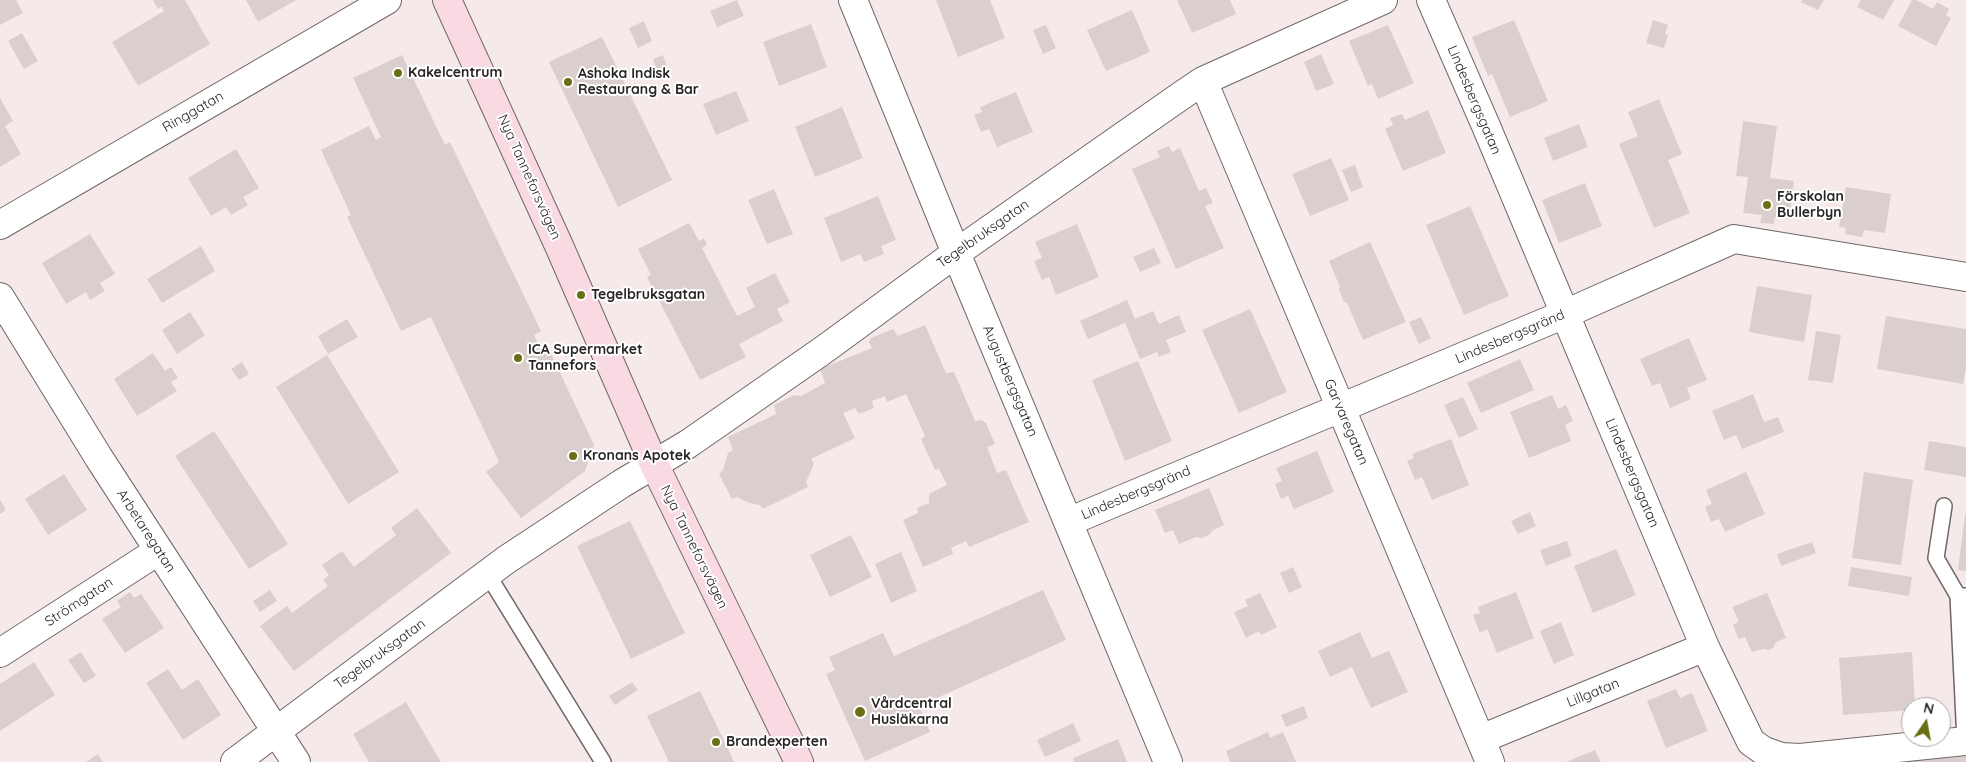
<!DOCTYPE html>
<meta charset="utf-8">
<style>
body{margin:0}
#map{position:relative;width:1966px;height:762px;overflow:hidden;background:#f5eae9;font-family:Quicksand,sans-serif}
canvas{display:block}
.north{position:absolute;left:1901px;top:697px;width:50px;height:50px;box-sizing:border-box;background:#fff;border:1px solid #a9a8a7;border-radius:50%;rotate:12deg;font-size:14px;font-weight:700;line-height:20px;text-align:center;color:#292524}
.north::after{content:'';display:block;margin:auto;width:18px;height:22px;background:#686f14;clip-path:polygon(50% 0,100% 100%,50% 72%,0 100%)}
</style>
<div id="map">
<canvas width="1966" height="762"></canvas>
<div class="north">N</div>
</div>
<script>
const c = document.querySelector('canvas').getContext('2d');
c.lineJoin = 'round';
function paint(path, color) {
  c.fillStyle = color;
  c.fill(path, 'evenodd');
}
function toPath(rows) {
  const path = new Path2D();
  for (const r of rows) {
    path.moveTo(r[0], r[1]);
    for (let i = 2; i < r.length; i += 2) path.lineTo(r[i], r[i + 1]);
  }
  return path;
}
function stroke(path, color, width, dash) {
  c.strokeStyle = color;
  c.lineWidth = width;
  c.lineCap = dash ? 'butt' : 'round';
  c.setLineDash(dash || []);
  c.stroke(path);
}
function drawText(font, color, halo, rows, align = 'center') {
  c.font = font + ' Quicksand,sans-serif';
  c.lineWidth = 4;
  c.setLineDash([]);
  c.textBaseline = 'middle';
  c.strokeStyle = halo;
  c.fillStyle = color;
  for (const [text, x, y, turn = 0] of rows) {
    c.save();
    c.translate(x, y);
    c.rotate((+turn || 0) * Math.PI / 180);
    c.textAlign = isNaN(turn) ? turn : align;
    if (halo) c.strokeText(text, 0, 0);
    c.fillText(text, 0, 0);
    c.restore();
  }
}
const building = toPath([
 [0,0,16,0,23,13,0,25],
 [153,0,185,0,210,44,138,86,112,42,164,11,162,6,158,9],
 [246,0,296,0,258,22],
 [737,0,744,16,717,27,710,11],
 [936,0,990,0,1005,38,958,57],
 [1177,0,1230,0,1236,14,1192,33],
 [1802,0,1824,0,1818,10,1801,2],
 [1861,0,1894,0,1883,20,1857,7],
 [1912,0,1916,0,1933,9,1937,2,1949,9,1946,15,1951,18,1936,46,1898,26],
 [1132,10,1150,52,1106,71,1087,30],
 [1514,20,1548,101,1510,117,1492,74,1488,76,1472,37],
 [1653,20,1668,25,1665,34,1668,35,1664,48,1646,43],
 [644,21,652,41,638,48,629,28],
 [811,24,827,67,779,86,763,42],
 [1046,25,1056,48,1043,54,1033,30],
 [1388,25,1414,83,1378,99,1372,84,1368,86,1349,41],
 [22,33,38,61,24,69,8,41],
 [602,37,672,180,618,207,549,62],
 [1321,54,1334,84,1316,91,1304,62],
 [402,55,445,145,450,142,541,331,534,335,541,350,548,347,594,445,585,471,521,518,486,472,499,462,431,317,401,331,347,217,351,215,321,150,369,126,376,140,381,137,353,78],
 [663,55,668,69,658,73,653,59],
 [736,91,749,121,716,135,703,104],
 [1016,92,1033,132,997,147,989,129,981,132,974,115,982,112,980,107],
 [0,98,13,121,5,126,21,154,0,167],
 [1659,99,1682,154,1668,160,1690,213,1654,228,1619,144,1638,136,1628,112],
 [842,107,863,158,815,177,795,127],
 [1428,110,1446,153,1403,171,1385,129,1393,125,1390,118,1402,114,1405,120],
 [1743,121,1777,126,1770,178,1794,181,1789,219,1775,217,1774,224,1760,223,1762,215,1743,213,1748,177,1736,176],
 [1579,124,1588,147,1553,161,1544,138],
 [1169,146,1172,152,1180,148,1199,191,1206,188,1213,203,1205,206,1224,248,1176,269,1132,169,1160,157,1157,151],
 [236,149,259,188,243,197,248,205,231,215,226,207,211,216,188,178],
 [1331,158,1349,200,1310,216,1292,174],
 [1355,165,1363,187,1351,192,1342,170],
 [1585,183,1602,226,1559,243,1542,200],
 [1846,187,1891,194,1885,233,1864,230,1862,237,1845,234,1846,228,1839,227],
 [774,189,793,234,767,244,748,200],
 [878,196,896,240,881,246,884,254,864,262,860,254,841,262,824,218],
 [1470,206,1509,296,1464,315,1426,225],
 [689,223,699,241,704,238,707,245,702,248,737,316,755,307,746,288,775,273,790,302,777,309,783,321,739,344,746,357,700,380,647,277,651,275,638,249],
 [1077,224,1099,277,1056,295,1049,277,1042,280,1034,261,1042,258,1035,242],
 [90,234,115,274,100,283,105,291,90,300,86,292,66,304,42,263],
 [1370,242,1406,322,1363,340,1347,303,1344,302,1339,290,1340,287,1329,261],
 [201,246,215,271,162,303,147,279],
 [1154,248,1161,263,1140,272,1133,257],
 [1757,286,1812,295,1804,342,1749,332],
 [1127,300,1135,319,1153,311,1159,324,1179,315,1186,332,1166,340,1171,352,1159,357,1157,352,1140,359,1125,323,1088,339,1080,321],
 [1250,309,1287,392,1239,413,1202,330],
 [190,312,205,335,177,354,162,330],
 [1886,316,1966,329,1966,367,1963,384,1877,369],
 [1421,317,1431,338,1419,344,1409,322],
 [347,319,358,337,328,354,318,336],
 [925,325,946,373,954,372,975,421,981,420,986,423,995,444,987,447,997,473,1006,470,1029,522,969,547,966,541,951,548,953,554,923,567,903,520,918,513,917,508,929,503,929,494,947,485,939,469,935,470,921,439,925,436,906,394,887,402,885,396,872,401,874,408,859,414,855,408,843,413,855,438,811,459,814,464,806,482,808,487,763,509,760,505,749,503,737,497,732,499,719,474,723,470,728,453,733,450,728,437,776,414,774,405,794,395,801,396,825,383,820,369,872,348,869,342,871,338,893,329,898,336],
 [1816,331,1841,335,1833,383,1808,380],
 [1689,338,1707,380,1687,388,1691,399,1670,408,1660,383,1652,386,1640,359],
 [153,353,165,371,171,367,178,378,171,382,177,391,137,416,114,379],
 [327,355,399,472,348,504,276,387],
 [1520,359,1534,390,1481,413,1467,383],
 [1138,361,1172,441,1125,461,1092,380],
 [242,362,249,374,239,380,231,369],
 [1753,394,1764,422,1778,417,1784,432,1742,449,1736,435,1724,440,1712,411],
 [1552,395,1558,409,1566,405,1573,421,1565,425,1571,441,1529,458,1510,412],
 [1463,397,1478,429,1459,438,1444,405],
 [214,431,288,544,249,569,175,456],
 [1451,439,1469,485,1432,500,1422,477,1415,480,1407,461,1414,458,1412,454],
 [1929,441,1966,447,1966,477,1924,470],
 [1317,451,1334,492,1294,509,1288,496,1281,499,1275,484,1282,481,1276,468],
 [1746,472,1765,514,1725,532,1719,519,1711,522,1705,507,1712,504,1706,490],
 [1864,472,1913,480,1901,565,1852,558],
 [64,474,87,510,48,535,25,499],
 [1209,488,1224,525,1213,530,1209,535,1202,538,1196,537,1179,544,1173,530,1165,533,1155,510],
 [0,500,6,510,0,514],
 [417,508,451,553,294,671,260,626,287,606,292,613,328,586,323,580,329,575,322,565,342,551,354,567,396,535,391,528],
 [1530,512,1536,526,1518,534,1511,521],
 [1965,514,1966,514,1966,571,1958,570],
 [630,521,685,633,631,659,577,546],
 [851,535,872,577,830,597,810,555],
 [1567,541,1572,556,1546,566,1540,550],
 [1812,542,1816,553,1781,566,1777,554],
 [1616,549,1636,595,1593,613,1574,566],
 [901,552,917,591,891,603,875,564],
 [1293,567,1302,587,1289,593,1280,573],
 [1851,567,1912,577,1909,596,1848,586],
 [270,590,277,601,260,612,253,601],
 [1043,590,1066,640,919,706,930,732,865,761,826,674,835,670,829,657,883,633,894,656],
 [130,592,134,598,141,594,164,628,125,653,102,619,121,607,117,601],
 [1516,592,1534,638,1497,653,1487,629,1480,633,1473,615,1480,613,1478,607],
 [1260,593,1277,627,1261,635,1259,631,1246,638,1234,612,1248,606,1245,600],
 [1767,593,1786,638,1776,642,1773,648,1768,650,1763,649,1752,652,1745,637,1739,639,1738,638,1733,625,1739,621,1732,607],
 [1561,622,1574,655,1554,664,1540,631],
 [1360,632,1372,658,1389,651,1408,692,1371,708,1352,667,1330,677,1318,651],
 [81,652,96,676,84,683,68,660],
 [1912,652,1915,707,1911,707,1911,710,1843,715,1839,658],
 [34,662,55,695,0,731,0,684],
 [168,669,182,690,198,679,221,715,183,740,146,683],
 [632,682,638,690,615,705,609,696],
 [1676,689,1680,698,1692,693,1708,731,1666,748,1647,701],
 [700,691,730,753,734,762,669,762,647,716],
 [406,702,441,762,369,762,353,734],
 [1304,706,1308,718,1286,727,1281,715],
 [1073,723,1081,741,1045,757,1037,740],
 [1268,732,1270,738,1283,732,1296,762,1230,762,1226,751],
 [1118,739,1127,762,1074,762,1073,758],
 [1595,750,1601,762,1566,762],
 [98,754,103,762,86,762],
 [1966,755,1966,762,1908,762,1908,760]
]);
const lane = toPath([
 [1944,506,1936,558,1958,596],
 [488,575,603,762],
 [1965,741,1958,596,1966,596]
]);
const street = toPath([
 [853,0,956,253,1168,762],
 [1431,0,1486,126,1705,647,1751,742,1764,751,1781,757,1800,758,1966,741],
 [1203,81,1490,762],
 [0,225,387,0],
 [0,297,99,458,296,762],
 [1068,522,1565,314,1734,239,1966,277],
 [0,653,158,551],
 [1481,739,1705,647],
 [235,762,506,560,621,484,688,444,822,351,956,253,1185,93,1203,81,1383,0]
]);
const secondary = toPath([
 [447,0,560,248,654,464,799,762]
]);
const markers = [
 [398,73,5,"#686f14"],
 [568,82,5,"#686f14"],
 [1767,205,5,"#686f14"],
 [581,295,5,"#686f14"],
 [518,358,5,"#686f14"],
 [573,456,5,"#686f14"],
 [860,712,6,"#686f14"],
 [716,742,5,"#686f14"]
];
const poiNames = [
 ["Kakelcentrum",408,73],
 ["Ashoka Indisk",578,74],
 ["Restaurang & Bar",578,90],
 ["Förskolan",1777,197],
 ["Bullerbyn",1777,213],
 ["Tegelbruksgatan",591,295],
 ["ICA Supermarket",528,350],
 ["Tannefors",528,366],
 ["Kronans Apotek",583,456],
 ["Vårdcentral",871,704],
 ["Husläkarna",871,720],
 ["Brandexperten",726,742]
];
const streetNames = [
 ["Lindesbergsgatan",1474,100,67],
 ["Ringgatan",193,112,-30],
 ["Nya Tanneforsvägen",529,177,66],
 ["Tegelbruksgatan",983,234,-35],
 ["Lindesbergsgränd",1510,337,-23],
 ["Augustbergsgatan",1010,381,67],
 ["Garvaregatan",1346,422,67],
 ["Lindesbergsgatan",1632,473,67],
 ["Lindesbergsgränd",1136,493,-23],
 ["Arbetaregatan",146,531,57],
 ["Nya Tanneforsvägen",694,547,64],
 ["Strömgatan",79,602,-33],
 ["Tegelbruksgatan",380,654,-36],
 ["Lillgatan",1593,693,-22]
];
paint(building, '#dacfcc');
stroke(lane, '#706665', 18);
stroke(street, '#706665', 30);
stroke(secondary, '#706665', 30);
stroke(lane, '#fff', 15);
stroke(street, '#fff', 28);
stroke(secondary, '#f9dae2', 28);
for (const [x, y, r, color] of markers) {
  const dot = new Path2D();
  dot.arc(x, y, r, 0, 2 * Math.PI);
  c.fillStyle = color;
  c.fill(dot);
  stroke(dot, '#fff', 2);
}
drawText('bold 14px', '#292524', '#fff', poiNames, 'left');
drawText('14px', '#292524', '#fff', streetNames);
</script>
